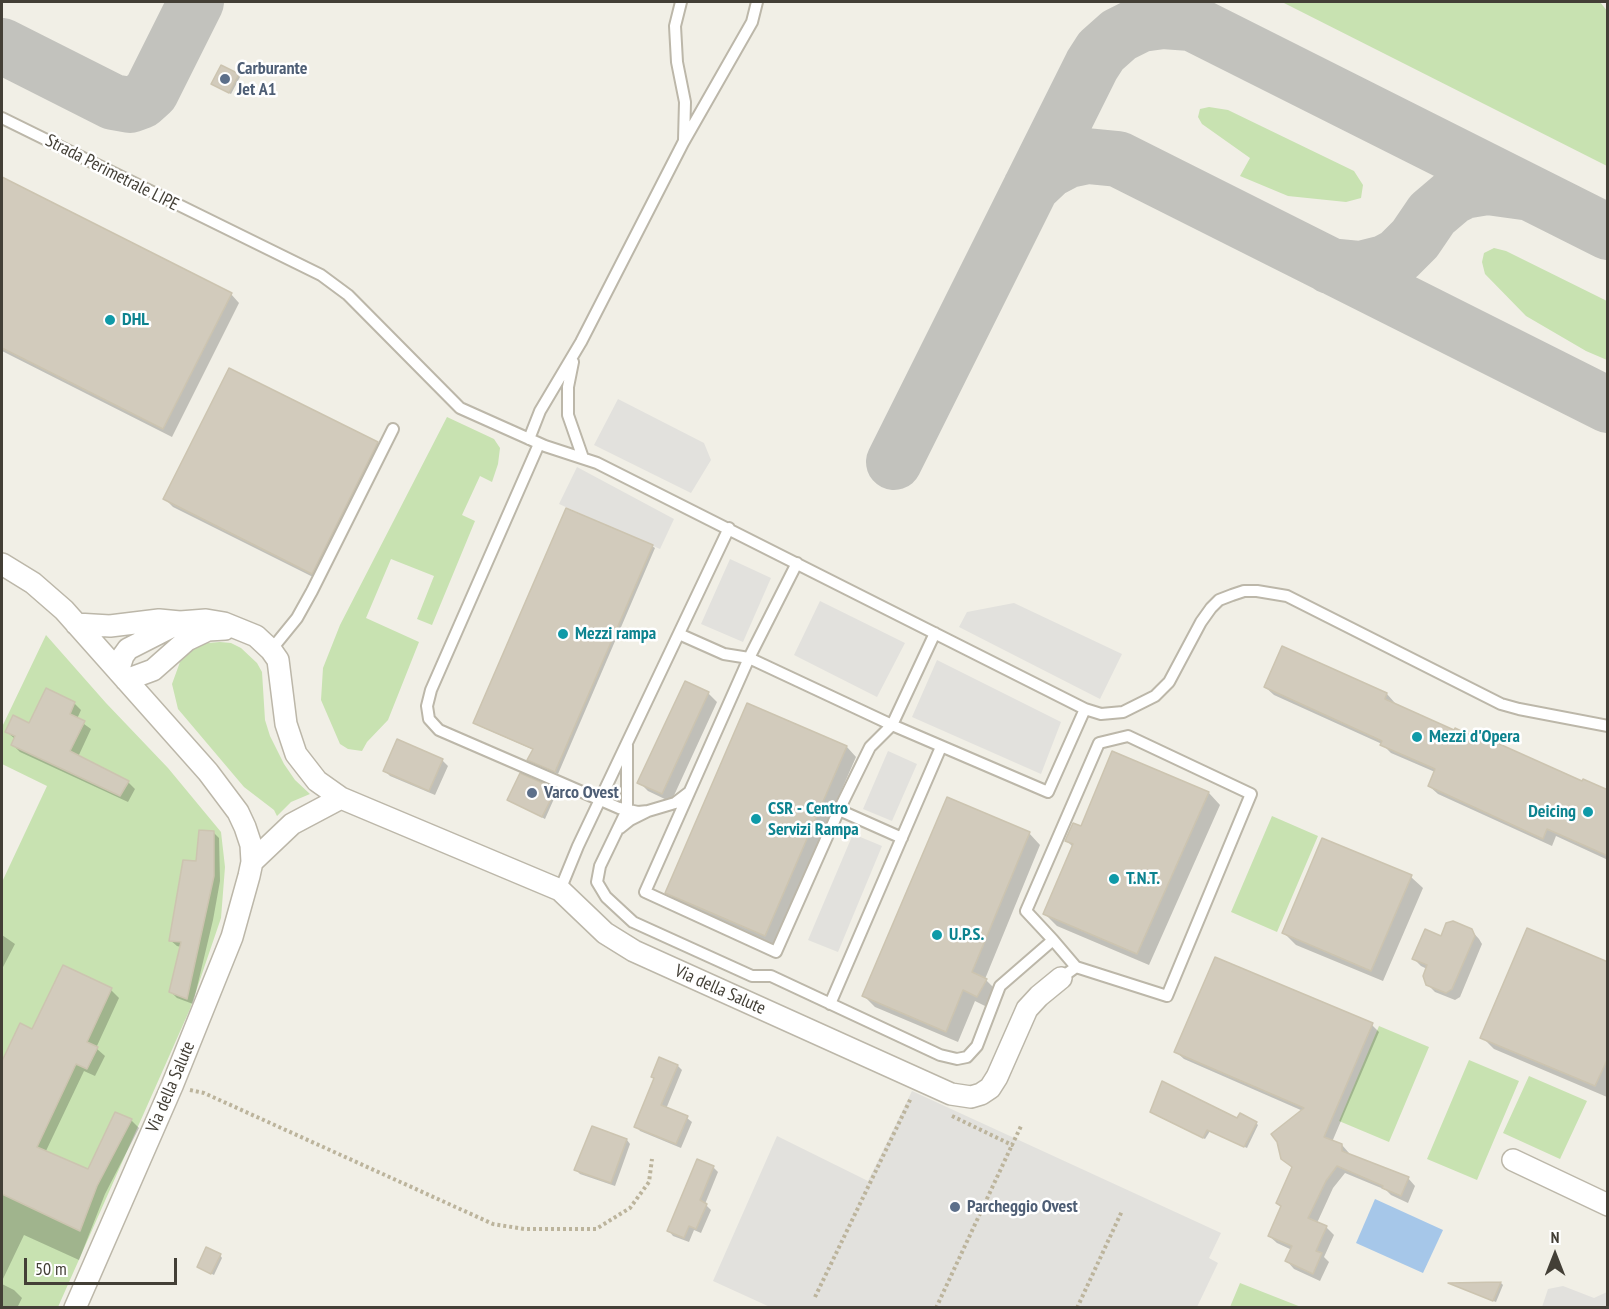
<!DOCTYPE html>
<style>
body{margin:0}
#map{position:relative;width:1609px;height:1309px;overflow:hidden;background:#f1efe6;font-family:"PT Sans Narrow",sans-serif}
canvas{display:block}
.frame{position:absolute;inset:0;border:3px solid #433f36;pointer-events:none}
.north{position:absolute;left:1525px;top:1225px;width:60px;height:60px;-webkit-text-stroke:4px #fff;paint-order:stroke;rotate:0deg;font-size:16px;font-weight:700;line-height:24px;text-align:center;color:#433f36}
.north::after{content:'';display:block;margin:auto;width:21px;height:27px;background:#433f36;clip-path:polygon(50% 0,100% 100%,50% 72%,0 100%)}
.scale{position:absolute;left:24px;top:1258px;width:153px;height:27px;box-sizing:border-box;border:3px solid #433f36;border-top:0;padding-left:8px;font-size:18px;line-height:21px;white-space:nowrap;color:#433f36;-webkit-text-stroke:4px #fff;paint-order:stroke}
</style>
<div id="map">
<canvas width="1609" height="1309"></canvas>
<div class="frame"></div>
<div class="north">N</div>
<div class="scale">50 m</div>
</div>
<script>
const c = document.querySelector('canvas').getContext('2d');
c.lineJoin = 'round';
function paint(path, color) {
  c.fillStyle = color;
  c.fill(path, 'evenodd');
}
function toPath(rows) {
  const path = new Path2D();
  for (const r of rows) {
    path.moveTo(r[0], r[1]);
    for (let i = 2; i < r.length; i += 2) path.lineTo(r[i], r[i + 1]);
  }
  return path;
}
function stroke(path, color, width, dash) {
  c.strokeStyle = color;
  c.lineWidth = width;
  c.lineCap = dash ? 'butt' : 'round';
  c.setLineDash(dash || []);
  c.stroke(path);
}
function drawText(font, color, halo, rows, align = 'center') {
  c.font = font + ' "PT Sans Narrow",sans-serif';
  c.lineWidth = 5;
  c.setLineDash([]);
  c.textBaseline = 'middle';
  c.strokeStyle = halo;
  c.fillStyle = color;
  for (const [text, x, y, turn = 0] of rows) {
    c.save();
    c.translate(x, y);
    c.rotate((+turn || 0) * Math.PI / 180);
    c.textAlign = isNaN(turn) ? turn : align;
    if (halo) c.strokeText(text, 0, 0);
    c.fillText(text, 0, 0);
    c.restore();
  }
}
const green = toPath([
 [1282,2,1600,2,1608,12,1607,166],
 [1209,107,1228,110,1354,171,1363,185,1361,198,1346,202,1288,196,1240,176,1250,158,1202,124,1198,117,1200,109],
 [1494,248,1506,251,1607,301,1607,360,1586,351,1526,316,1485,274,1482,262,1484,253],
 [447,417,494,439,500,448,498,464,492,482,480,476,462,515,475,521,432,625,417,619,434,576,391,559,366,618,419,642,388,720,367,742,362,751,348,749,340,744,321,700,323,668,340,625],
 [46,635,106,703,168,768,221,832,225,867,221,918,190,1009,58,1307,2,1307,2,882,47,786,2,764,2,727],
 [220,642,231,643,241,648,257,663,262,672,265,720,270,736,284,764,295,780,310,794,291,802,277,816,274,810,244,787,178,709,172,684,180,662,197,646,208,643],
 [1272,816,1318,836,1277,932,1231,912],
 [1379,1026,1429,1047,1389,1142,1339,1121],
 [1469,1060,1519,1081,1477,1180,1427,1159],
 [1529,1076,1587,1101,1560,1159,1503,1133],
 [1240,1283,1301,1307,1230,1307]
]);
const parking = toPath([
 [618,399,704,443,711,460,691,493,594,445],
 [577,467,674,519,660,549,559,504],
 [730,559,771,578,743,642,701,624],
 [820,601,905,643,877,697,794,655],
 [1014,603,1122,654,1100,699,959,627,967,612],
 [937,660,1061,722,1041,774,912,717],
 [888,751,917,764,892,821,863,809],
 [853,834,882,846,838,952,808,940],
 [912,1091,1221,1233,1209,1258,1218,1263,1197,1307,770,1307,713,1281,777,1136,868,1181],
 [1563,1286,1594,1298,1607,1292,1607,1307,1542,1307,1548,1289]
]);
const water = toPath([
 [1375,1199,1443,1230,1423,1273,1356,1243]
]);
const shadow = toPath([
 [238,75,240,77,231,94,215,86],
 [2,179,231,294,239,303,172,437,2,351],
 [377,443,386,452,321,581,173,507,165,499],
 [652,546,655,548,558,774,529,760,534,750,477,725,475,723],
 [1283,648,1387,694,1395,703,1394,705,1454,732,1608,792,1608,860,1556,836,1552,846,1438,794,1429,786,1435,772,1391,753,1382,744,1274,695,1265,687],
 [708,693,717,702,671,802,648,791,639,782],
 [74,703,81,710,77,719,91,729,78,757,128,782,135,789,128,802,20,752,13,745,15,739,7,732,30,725],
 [748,705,847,747,856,757,774,944,677,902,667,892],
 [1113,753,1209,793,1220,805,1149,965,1057,926,1045,914,1073,847,1066,840,1082,828],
 [442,760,448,766,435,795,390,776,385,771],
 [555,790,557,792,545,819,509,800],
 [213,832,219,838,220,881,213,920,193,1004,177,998,171,992,181,947,177,946,170,940,198,862],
 [1029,833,1040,845,985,979,998,992,989,1008,975,1001,958,1042,875,1007,864,996],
 [1411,877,1423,888,1383,981,1296,945,1284,933],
 [1471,930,1479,939,1482,944,1460,997,1455,1000,1435,992,1427,984,1427,969,1421,966,1414,959,1442,938],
 [2,935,15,944,2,969],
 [1608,963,1607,1097,1494,1049,1482,1037],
 [63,967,111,990,119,998,96,1048,105,1056,95,1076,84,1071,45,1153,88,1171,131,1120,139,1128,105,1194,79,1260,24,1235,2,1281,2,1065,21,1025,33,1031],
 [1372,1025,1379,1032,1332,1142,1342,1145,1349,1153,1349,1156,1408,1178,1415,1186,1408,1203,1391,1195,1386,1190,1345,1173,1333,1188,1317,1223,1326,1227,1334,1235,1324,1257,1329,1262,1320,1281,1294,1269,1287,1261,1292,1250,1277,1243,1269,1236,1282,1207,1293,1168,1283,1159,1303,1111,1184,1059,1176,1052],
 [678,1066,682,1070,666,1109,687,1118,692,1122,681,1148,640,1131,636,1126],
 [1154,1114,1238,1120,1256,1123,1258,1125,1247,1148,1210,1131,1205,1139],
 [627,1140,630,1144,615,1186,580,1174,576,1170],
 [698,1161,714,1168,718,1172,705,1204,711,1210,701,1233,694,1230,689,1242,673,1236,669,1231],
 [220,1255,222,1258,214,1275,198,1267],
 [1501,1283,1503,1285,1496,1302,1452,1284],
 [2,1284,14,1290,22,1298,17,1308,2,1308]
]);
const taxiway = toPath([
 [1158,6,1608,232],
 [2,46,113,102,130,105,141,101,151,92,196,2],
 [1031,187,1049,170,1068,160,1087,156,1118,159,1608,405],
 [1330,266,1361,269,1385,263,1398,256,1415,239,1432,214,1452,197,1464,191,1488,187,1524,192],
 [894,462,1092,65,1101,51,1119,35,1141,24,1163,21,1191,23]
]);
const building = toPath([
 [221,65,239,74,229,93,211,84,221,65],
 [2,177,232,293,163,429,2,348,2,177],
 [229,368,378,442,312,574,163,499,229,368],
 [566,508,653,545,555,772,527,760,533,749,473,723,566,508],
 [1282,646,1387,693,1385,699,1454,730,1455,728,1484,742,1486,738,1582,781,1583,779,1608,790,1608,856,1547,829,1543,839,1428,786,1435,769,1380,745,1382,741,1264,687,1282,646],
 [685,681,709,692,662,794,637,783,685,681],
 [46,688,75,702,70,714,85,721,70,751,129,781,120,796,11,745,15,736,5,732,13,715,29,723,46,688],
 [747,703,847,746,765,936,665,893,747,703],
 [397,739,443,759,429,791,383,771,397,739],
 [1112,751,1209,792,1137,954,1043,914,1073,844,1065,841,1073,823,1081,826,1112,751],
 [520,773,556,789,542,817,507,800,520,773],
 [947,797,1030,832,972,972,987,979,977,997,963,990,946,1032,862,996,947,797],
 [199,830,214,831,214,876,187,999,169,992,181,942,169,941,183,860,196,861,199,830],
 [1322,838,1412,875,1371,971,1282,933,1322,838],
 [1453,921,1472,929,1475,936,1452,989,1446,993,1426,985,1423,976,1427,965,1412,959,1425,929,1441,936,1446,923,1453,921],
 [1527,928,1608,962,1608,1058,1595,1086,1480,1038,1527,928],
 [1215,957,1373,1023,1324,1137,1342,1144,1342,1151,1409,1177,1401,1196,1382,1188,1383,1186,1337,1166,1326,1181,1308,1218,1327,1226,1316,1251,1322,1253,1313,1274,1285,1261,1292,1246,1268,1236,1281,1206,1276,1203,1292,1167,1281,1159,1277,1142,1271,1134,1304,1108,1174,1052,1215,957],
 [63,965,112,988,87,1042,98,1047,87,1069,76,1064,37,1147,88,1169,115,1112,132,1119,97,1186,80,1231,2,1194,2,1061,20,1023,32,1029,63,965],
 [659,1057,678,1065,661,1105,688,1116,676,1144,634,1127,654,1078,651,1077,659,1057],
 [1162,1081,1237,1118,1240,1113,1257,1122,1244,1147,1207,1130,1203,1138,1150,1112,1162,1081],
 [592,1126,627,1139,611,1183,574,1170,592,1126],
 [697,1159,714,1166,700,1200,707,1204,696,1229,689,1226,684,1238,667,1231,697,1159],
 [206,1247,221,1254,211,1274,197,1267,206,1247],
 [1501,1282,1493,1301,1448,1283,1501,1282]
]);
const path = toPath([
 [190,1090,204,1093,493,1224,524,1229,596,1229,630,1208,649,1182,652,1159],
 [952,1116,1012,1145,1022,1124],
 [815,1297,911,1098],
 [936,1308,1012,1145],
 [1077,1308,1122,1211]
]);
const service = toPath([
 [681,2,675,26,677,62,685,102,684,140],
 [2,118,321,275,348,295,460,408,545,446,597,463,1085,709,1101,714,1123,712,1155,696,1169,682,1201,622,1211,608,1219,600,1232,595,1244,591,1257,591,1287,596,1501,704,1519,709,1608,726],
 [573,362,568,387,568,415,583,458],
 [529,439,540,411,581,342,683,143,752,22,757,2],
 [539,444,431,690,427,706,429,719,439,730,619,808,638,812,648,811],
 [797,563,749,658,645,892,776,952,839,810,870,747,892,725,935,633],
 [679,634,724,654,749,658,892,725,1048,792,1085,709],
 [271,650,297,618,312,591,393,429],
 [627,745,627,810,600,866,597,882,606,897,633,922,752,976,771,976,940,1055,957,1059,967,1057,977,1046,1000,986,1053,940,1076,967,1061,978],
 [839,810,902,838],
 [620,828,630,820,648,811,675,803,688,793],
 [560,890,578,846,729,528],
 [1053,940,1026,911,1099,743,1128,736,1251,794,1167,996,1076,967],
 [830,1004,941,747]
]);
const minor = toPath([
 [2,564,33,583,64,610,208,772,238,812,245,827,251,845,252,862,249,876,232,937,172,1086,75,1308],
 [76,624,110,626,159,620,180,622,206,620,224,623,256,636,271,650,278,660,286,724,296,754,317,781,341,798,560,890,605,933,634,951,951,1094,971,1097,981,1094,990,1088,997,1077,1027,1009,1039,996,1061,978],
 [118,671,123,656,128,649,177,624],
 [126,680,153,670,187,640,208,630,225,629],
 [252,862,292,824,341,798],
 [1513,1160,1608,1205]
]);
const markers = [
 [225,79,6,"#5c6f8a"],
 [110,320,6,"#0f9aa8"],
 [563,634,6,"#0f9aa8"],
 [1417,737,6,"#0f9aa8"],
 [532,793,6,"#5c6f8a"],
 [1588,812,6,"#0f9aa8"],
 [756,819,6,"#0f9aa8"],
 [1114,879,6,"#0f9aa8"],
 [937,935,6,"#0f9aa8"],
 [955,1207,6,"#5c6f8a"]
];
const serviceNames = [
 ["Carburante",237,69],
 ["Jet A1",237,90],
 ["Varco Ovest",544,793],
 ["Parcheggio Ovest",967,1207]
];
const streetNames = [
 ["Strada Perimetrale LIPE",112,173,27],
 ["Via della Salute",720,990,24],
 ["Via della Salute",171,1087,-67]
];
const cultureNames = [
 ["DHL",122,320],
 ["Mezzi rampa",575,634],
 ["Mezzi d'Opera",1429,737],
 ["CSR - Centro",768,809],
 ["Servizi Rampa",768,830],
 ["Deicing",1576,812,"right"],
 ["T.N.T.",1126,879],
 ["U.P.S.",949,935]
];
paint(green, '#c8e2b1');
paint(parking, '#e2e1dd');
paint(water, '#a6c7e9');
paint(shadow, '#0003');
stroke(taxiway, '#c2c2bd', 56);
paint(building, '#d2cbbc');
stroke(building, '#ccc4b0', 1.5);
stroke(service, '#bcb7a9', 14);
stroke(minor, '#bcb7a9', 24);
stroke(path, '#bcb49c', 4, [3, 3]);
stroke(service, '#fff', 10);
stroke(minor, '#fff', 21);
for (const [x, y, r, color] of markers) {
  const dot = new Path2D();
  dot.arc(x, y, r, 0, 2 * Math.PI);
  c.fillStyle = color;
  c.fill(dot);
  stroke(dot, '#fff', 2);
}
drawText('bold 18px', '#4e5e75', '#fff', serviceNames, 'left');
drawText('18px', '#433f36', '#fff', streetNames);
drawText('bold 18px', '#0d838f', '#fff', cultureNames, 'left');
</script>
